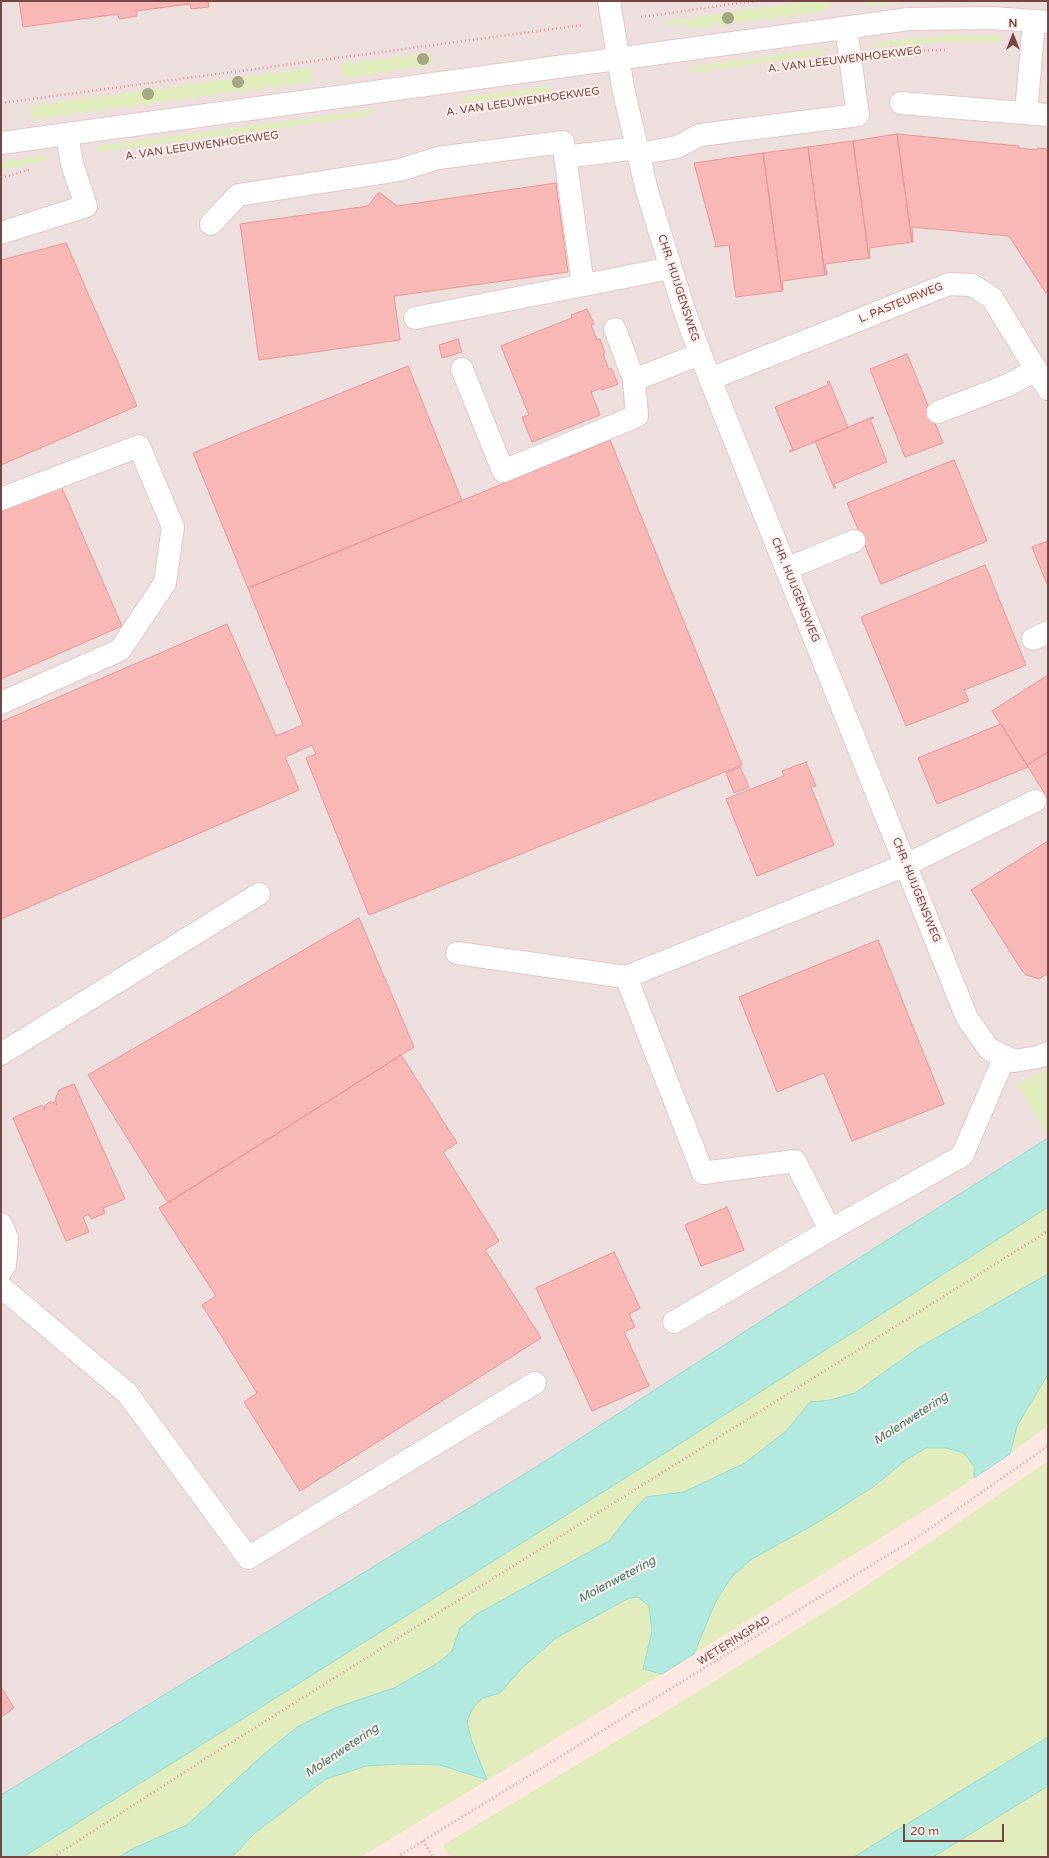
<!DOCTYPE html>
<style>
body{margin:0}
#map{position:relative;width:1049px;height:1858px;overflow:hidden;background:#ffe8e1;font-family:"Varela Round",sans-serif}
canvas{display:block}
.frame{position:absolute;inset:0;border:2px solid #784545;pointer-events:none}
.north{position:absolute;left:993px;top:16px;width:40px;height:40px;-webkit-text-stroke:3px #ffefe9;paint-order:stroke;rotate:0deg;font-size:11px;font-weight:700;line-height:16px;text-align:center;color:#784545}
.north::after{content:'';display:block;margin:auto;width:14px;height:18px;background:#784545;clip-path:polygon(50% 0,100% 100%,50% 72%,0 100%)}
.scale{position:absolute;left:903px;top:1824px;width:101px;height:18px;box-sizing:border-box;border:2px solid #784545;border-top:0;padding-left:5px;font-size:12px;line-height:14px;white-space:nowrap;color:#784545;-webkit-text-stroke:3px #ffefe9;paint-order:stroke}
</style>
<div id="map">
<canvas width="1049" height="1858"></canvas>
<div class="frame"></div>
<div class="north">N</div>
<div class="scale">20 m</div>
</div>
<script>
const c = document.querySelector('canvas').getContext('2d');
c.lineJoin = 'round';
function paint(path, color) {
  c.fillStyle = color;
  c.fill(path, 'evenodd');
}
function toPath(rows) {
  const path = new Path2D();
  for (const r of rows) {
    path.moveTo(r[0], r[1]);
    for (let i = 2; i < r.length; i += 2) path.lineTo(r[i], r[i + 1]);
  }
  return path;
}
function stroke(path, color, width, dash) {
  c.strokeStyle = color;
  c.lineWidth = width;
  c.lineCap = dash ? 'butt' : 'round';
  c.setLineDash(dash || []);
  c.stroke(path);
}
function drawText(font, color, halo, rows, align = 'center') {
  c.font = font + ' "Varela Round",sans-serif';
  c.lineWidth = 4;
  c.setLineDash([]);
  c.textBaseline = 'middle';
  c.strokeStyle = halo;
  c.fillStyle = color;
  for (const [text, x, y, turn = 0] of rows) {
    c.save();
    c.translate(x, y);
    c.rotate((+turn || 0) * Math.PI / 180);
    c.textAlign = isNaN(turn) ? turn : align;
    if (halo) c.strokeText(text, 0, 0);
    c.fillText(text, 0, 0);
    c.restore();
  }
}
const industrial = toPath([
 [1,1,1048,1,1048,1174,1,1806]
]);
const green = toPath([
 [810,1,830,1,831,4,827,9,821,12,687,29,686,23,664,26,666,21],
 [862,1,913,1,868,6],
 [958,35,1002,36,1001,42,959,41,876,47,876,42],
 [825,48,825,54,691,73,689,67],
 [430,53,432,65,346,78,341,75,340,64],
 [311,68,314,78,311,82,41,118,32,119,30,106],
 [550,86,549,92,460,103,459,98],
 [369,110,369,116,98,152,97,146],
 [46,155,47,160,1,170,1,162],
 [1048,1069,1048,1136,1017,1084],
 [1048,1207,1048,1274,918,1348,855,1393,830,1400,810,1402,786,1431,745,1463,684,1492,646,1497,627,1518,609,1541,477,1614,460,1628,452,1651,438,1663,394,1688,335,1708,297,1727,263,1755,187,1825,134,1848,119,1857,23,1857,684,1441],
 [1048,1374,1048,1425,1010,1454,1017,1426],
 [926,1448,946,1448,964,1453,974,1466,974,1478,927,1509,694,1654,715,1603,730,1578,750,1560,815,1524,873,1487,906,1460],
 [1048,1461,1048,1737,854,1857,450,1857,443,1845,673,1707,860,1590],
 [638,1597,649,1606,652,1630,643,1669,662,1674,361,1857,232,1857,255,1833,326,1779,366,1766,400,1764,440,1765,486,1780,472,1742,467,1722,471,1711,482,1698,500,1693,520,1670,556,1638,629,1598],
 [1048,1786,1048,1854,1043,1857,933,1857]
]);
const water = toPath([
 [1048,1138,1048,1207,684,1441,23,1857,1,1857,1,1795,536,1467,826,1279,1048,1138],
 [1048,1274,1048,1374,1017,1426,1010,1454,974,1478,974,1466,964,1453,946,1448,926,1448,906,1460,873,1487,815,1524,750,1560,730,1579,715,1603,694,1654,662,1674,643,1669,652,1631,649,1606,638,1597,629,1598,556,1638,520,1670,500,1693,482,1698,471,1711,467,1722,472,1742,487,1780,440,1765,400,1764,366,1766,326,1779,255,1833,232,1857,119,1857,134,1848,187,1825,263,1755,297,1727,335,1708,394,1688,438,1663,452,1651,460,1628,477,1614,609,1541,627,1518,646,1497,684,1492,745,1463,786,1431,810,1402,830,1400,855,1393,918,1348,1048,1274],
 [1048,1737,1048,1786,933,1857,854,1857,1048,1737]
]);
const building = toPath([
 [19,1,213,1,208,2,209,7,191,9,190,4,136,11,137,16,119,19,118,14,23,27,19,1],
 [897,134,1019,146,1019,148,1037,150,1037,148,1048,149,1048,291,1046,293,1009,236,912,227,913,242,912,242,897,134],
 [897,134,912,242,869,248,870,258,869,258,853,141,897,134],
 [853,141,869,258,825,264,827,275,825,275,808,147,853,141],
 [808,147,825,275,782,281,783,291,782,291,763,153,808,147],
 [763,153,782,291,736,297,729,245,714,247,716,245,694,163,763,153],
 [556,183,568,272,394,296,400,340,259,360,240,224,368,206,378,193,380,193,397,206,556,183],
 [66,243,137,406,1,465,1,260,66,243],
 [587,309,594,324,591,325,597,340,600,339,605,353,603,354,609,370,611,368,618,384,602,390,601,388,591,392,600,415,532,442,522,417,529,415,501,346,572,318,571,315,587,309],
 [458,339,462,352,442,358,439,345,458,339],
 [907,354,943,443,905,457,870,369,907,354],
 [408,366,462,501,248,588,193,453,408,366],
 [829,381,848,428,790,452,789,451,793,450,775,407,829,385,827,382,829,381],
 [873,417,874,418,870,419,887,462,834,484,836,488,834,488,815,441,873,417],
 [610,440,742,765,369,915,306,758,316,754,312,745,285,757,299,790,1,919,1,722,227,624,276,736,303,725,248,588,610,440],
 [954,460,987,541,881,584,847,503,954,460],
 [61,486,122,626,1,679,1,512,61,486],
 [1048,541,1048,583,1047,584,1032,547,1048,541],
 [985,565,1026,665,964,690,969,701,906,726,861,617,985,565],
 [1048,675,1048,752,1027,765,992,711,1048,675],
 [1001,724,1028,767,937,804,918,758,1001,724],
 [1048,752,1048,799,1027,765,1048,752],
 [806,762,816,786,811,787,834,845,757,876,726,799,784,776,782,771,806,762],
 [740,767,749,787,734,793,726,773,740,767],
 [1048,841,1048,973,1039,979,1026,975,1023,972,971,890,1048,841],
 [359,918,414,1047,168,1203,88,1075,359,918],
 [878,940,944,1104,852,1141,824,1073,777,1092,739,997,878,940],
 [401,1055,457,1143,443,1152,499,1241,485,1250,541,1338,300,1491,244,1402,257,1393,202,1305,216,1296,159,1208,401,1055],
 [74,1084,125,1199,103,1208,105,1213,91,1219,89,1214,83,1217,89,1232,66,1241,13,1118,42,1105,44,1110,45,1106,49,1102,53,1102,57,1105,55,1100,59,1090,74,1084],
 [727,1207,744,1250,701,1266,685,1225,727,1207],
 [614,1252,640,1308,629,1314,635,1327,624,1332,649,1386,592,1411,536,1288,614,1252],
 [1,1687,14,1708,1,1717,1,1687]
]);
const path = toPath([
 [641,17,754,1],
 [904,51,945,50],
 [1,103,583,25],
 [1,178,29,170],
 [423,1841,433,1857],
 [53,1857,205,1759,1048,1231],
 [397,1857,922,1534,1048,1446]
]);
const minor = toPath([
 [609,1,623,88,647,191,685,313,710,379,967,1018,989,1049,1014,1061,1038,1057,1048,1053],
 [901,103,1048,115],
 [1026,113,1034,21],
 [1,143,909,19,992,18,1048,22],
 [638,154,677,147,700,135,858,115,846,28],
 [565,157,637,148],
 [211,224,238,195,400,170,438,158,563,142,583,285],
 [1,233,86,206,72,164,67,134],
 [415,318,671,268],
 [615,329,634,380],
 [462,369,503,471,637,416,634,380,700,354],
 [710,379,949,284,972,285,992,298,1048,389],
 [938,412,1008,385,1036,370],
 [1,499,139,446,173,527,165,583,120,650,1,703],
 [786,569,854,541],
 [1033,639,1048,632],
 [457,953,626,977],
 [1,1054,259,894],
 [1,1224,7,1238,5,1265,1,1271],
 [830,1230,795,1161,703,1173,626,977,906,865,1035,801],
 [1,1287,127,1393,248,1558,535,1383],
 [674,1322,830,1230,962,1156,1005,1056]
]);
const trees = [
 [728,18],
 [423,59],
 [238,82],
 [148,94]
];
const streetNames = [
 ["A. VAN LEEUWENHOEKWEG",845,60,-7],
 ["A. VAN LEEUWENHOEKWEG",523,102,-8],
 ["A. VAN LEEUWENHOEKWEG",202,146,-8],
 ["CHR. HUIJGENSWEG",678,288,72],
 ["L. PASTEURWEG",901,303,-22],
 ["CHR. HUIJGENSWEG",795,590,68],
 ["CHR. HUIJGENSWEG",916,890,68],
 ["WETERINGPAD",734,1641,-32]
];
const waterNames = [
 ["Molenwetering",911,1419,-33],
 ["Molenwetering",617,1580,-28],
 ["Molenwetering",342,1751,-34]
];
paint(industrial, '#eddfdd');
paint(green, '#e2edbe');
paint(water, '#b3eadf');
stroke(water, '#98ddcf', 1);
paint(building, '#f7b8b6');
stroke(building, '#eb9794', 1);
stroke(minor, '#e9c6c1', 24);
stroke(path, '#dc9b99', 2.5, [1, 3]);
stroke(minor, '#fff', 22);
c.fillStyle = '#a6a884';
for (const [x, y] of trees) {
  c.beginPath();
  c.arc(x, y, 6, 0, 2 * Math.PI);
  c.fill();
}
drawText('11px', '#784545', '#ffefe9', streetNames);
drawText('italic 12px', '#35796b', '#ffefe9', waterNames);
</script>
